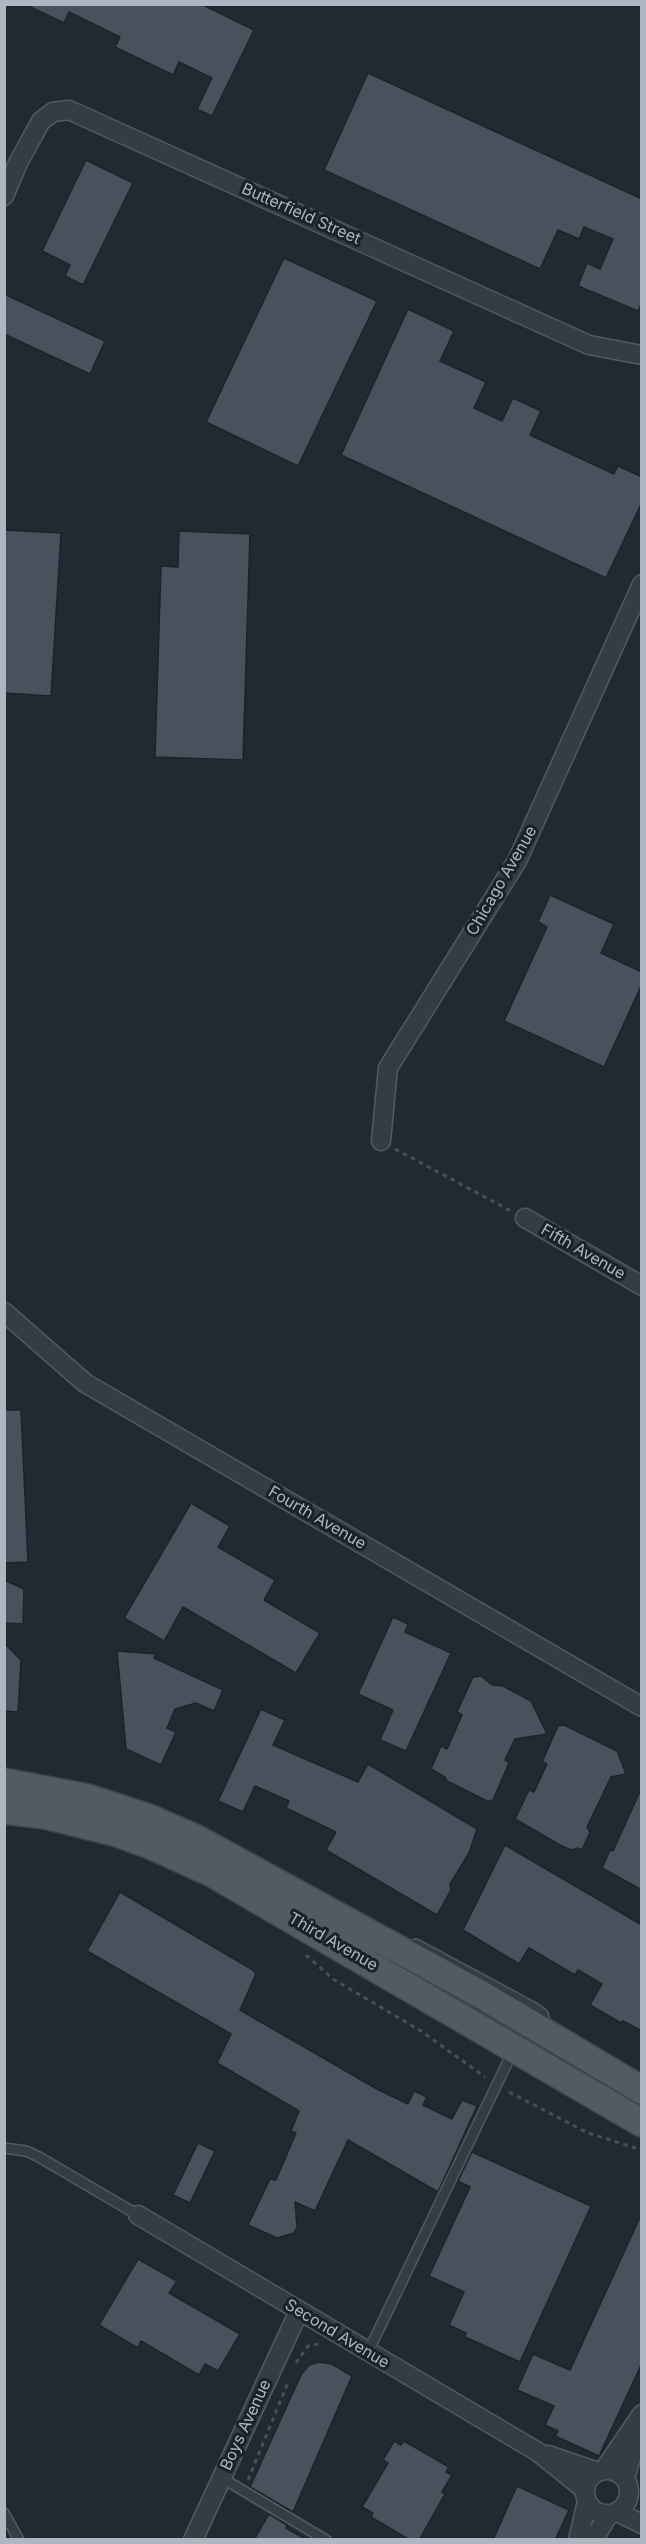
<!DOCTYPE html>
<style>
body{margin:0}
#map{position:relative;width:646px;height:2544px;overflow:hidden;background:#212a33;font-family:Inter,sans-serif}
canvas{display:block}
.frame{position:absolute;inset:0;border:6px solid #aeb7c1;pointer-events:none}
</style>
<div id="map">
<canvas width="646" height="2544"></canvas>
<div class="frame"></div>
</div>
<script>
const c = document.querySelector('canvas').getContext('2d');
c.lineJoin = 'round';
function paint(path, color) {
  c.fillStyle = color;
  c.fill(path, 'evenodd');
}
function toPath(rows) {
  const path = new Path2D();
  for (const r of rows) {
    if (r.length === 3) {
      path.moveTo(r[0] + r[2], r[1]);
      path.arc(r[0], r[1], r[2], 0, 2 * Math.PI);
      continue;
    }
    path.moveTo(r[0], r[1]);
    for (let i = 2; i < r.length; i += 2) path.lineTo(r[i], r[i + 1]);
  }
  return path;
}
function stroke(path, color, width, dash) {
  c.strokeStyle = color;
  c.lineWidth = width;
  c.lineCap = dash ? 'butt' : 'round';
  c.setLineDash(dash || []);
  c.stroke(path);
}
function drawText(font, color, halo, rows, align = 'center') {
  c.font = font + ' Inter,sans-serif';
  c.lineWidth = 6;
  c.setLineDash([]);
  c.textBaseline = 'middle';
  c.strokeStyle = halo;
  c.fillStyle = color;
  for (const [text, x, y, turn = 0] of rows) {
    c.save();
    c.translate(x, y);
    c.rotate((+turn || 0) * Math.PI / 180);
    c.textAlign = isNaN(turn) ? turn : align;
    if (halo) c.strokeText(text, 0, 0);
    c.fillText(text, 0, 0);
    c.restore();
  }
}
const building = toPath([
 [24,4,201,4,254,30,212,116,197,109,212,78,179,62,173,75,115,47,120,37,69,12,64,23,24,4],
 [368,73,642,199,642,302,638,311,578,286,587,263,600,269,613,239,584,227,579,239,558,230,540,269,324,170,368,73],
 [86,160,133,183,83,285,65,276,70,265,42,251,86,160],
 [284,258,377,301,298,466,206,422,284,258],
 [4,294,105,341,90,374,4,334,4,294],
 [408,309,454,331,440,361,486,382,474,408,502,421,513,398,541,411,530,435,614,474,618,466,642,477,642,502,606,578,341,455,408,309],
 [4,530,61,533,51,696,4,693,4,530],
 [179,531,250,534,243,760,155,757,161,566,178,567,179,531],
 [550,895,614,924,601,953,642,972,642,984,604,1067,504,1021,547,927,538,922,550,895],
 [4,1410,21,1410,28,1562,4,1563,4,1410],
 [191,1503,230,1526,218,1547,275,1580,264,1600,320,1633,296,1673,183,1607,164,1641,124,1618,191,1503],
 [4,1580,24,1589,23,1624,4,1623,4,1580],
 [393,1617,408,1624,405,1632,451,1653,406,1751,380,1740,393,1710,358,1694,393,1617],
 [4,1643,21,1660,18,1712,4,1711,4,1643],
 [117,1651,156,1654,154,1658,223,1690,214,1711,196,1703,175,1709,167,1728,176,1732,161,1765,126,1749,117,1651],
 [481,1676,492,1685,503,1686,531,1701,547,1734,515,1739,505,1760,509,1763,493,1800,487,1801,447,1781,445,1777,431,1769,441,1746,447,1749,462,1715,457,1712,473,1677,481,1676],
 [261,1709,285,1720,273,1745,358,1782,368,1764,477,1829,469,1853,450,1884,451,1890,437,1915,326,1850,336,1832,286,1808,289,1801,255,1786,243,1812,218,1801,261,1709],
 [564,1725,617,1751,626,1774,611,1777,587,1827,590,1832,582,1850,578,1848,571,1850,560,1845,515,1819,529,1790,534,1792,547,1764,542,1762,558,1726,564,1725],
 [642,1787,642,1890,602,1868,610,1850,613,1851,642,1787],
 [505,1845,642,1925,642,2031,623,2021,621,2023,590,2005,602,1984,578,1970,575,1975,529,1948,519,1964,463,1930,505,1845],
 [120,1892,253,1970,256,1974,240,2010,377,2089,408,2104,414,2091,427,2097,423,2105,452,2119,462,2100,477,2106,438,2192,348,2140,315,2211,295,2202,297,2227,294,2233,277,2238,248,2225,270,2179,276,2180,296,2133,291,2131,299,2111,217,2063,231,2034,87,1951,120,1892],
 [198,2143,215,2151,190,2203,173,2195,198,2143],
 [472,2152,591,2206,520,2362,465,2337,466,2333,449,2325,464,2292,429,2276,470,2187,458,2181,472,2152],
 [642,2213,642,2363,599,2456,555,2436,558,2431,545,2425,554,2406,517,2390,533,2354,570,2370,642,2213],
 [138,2259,177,2281,169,2293,240,2334,218,2371,205,2364,199,2375,141,2341,138,2348,99,2325,138,2259],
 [319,2362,332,2364,352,2376,293,2512,250,2487,301,2375,309,2365,319,2362],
 [394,2441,401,2445,404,2441,449,2467,446,2472,452,2475,442,2492,445,2494,419,2540,410,2540,371,2517,373,2513,362,2507,388,2463,383,2460,394,2441],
 [517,2486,569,2510,555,2540,493,2540,517,2486],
 [269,2514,287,2525,286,2528,307,2540,254,2540,269,2514]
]);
const path = toPath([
 [395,1149,511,1211],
 [306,1955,333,1979,421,2031,485,2077],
 [509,2092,588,2133,642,2150],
 [296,2363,308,2346,319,2344],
 [248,2480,289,2380]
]);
const lane = toPath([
 [416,1944,533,2007,543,2014,547,2028],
 [4,2148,26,2151,39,2157,138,2215],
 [368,2352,513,2051],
 [222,2478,326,2540],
 [4,2513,19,2540]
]);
const street = toPath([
 [4,196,18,163,41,121,53,112,69,110,589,345,642,355],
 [381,1141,388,1068,517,861,642,584],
 [525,1218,642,1286],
 [4,1312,85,1383,642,1707],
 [138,2215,538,2452,585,2490],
 [548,2455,598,2472],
 [607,2492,22],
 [604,2470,642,2414],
 [625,2479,640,2426],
 [617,2512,642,2524],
 [193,2540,299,2311],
 [578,2540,587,2501],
 [593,2540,609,2514]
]);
const primary = toPath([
 [4,1782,88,1798,149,1818,197,1839,482,1995,642,2090],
 [4,1810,45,1815,117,1833,150,1845,212,1873,642,2123]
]);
const streetNames = [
 ["Butterfield Street",301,214,24],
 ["Chicago Avenue",502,881,-60],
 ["Fifth Avenue",583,1252,30],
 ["Fourth Avenue",317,1518,30],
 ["Third Avenue",333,1942,30],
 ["Second Avenue",337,2334,31],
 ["Boys Avenue",246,2425,-65]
];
paint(building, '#48525d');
stroke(building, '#1c232a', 1.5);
stroke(lane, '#525a62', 12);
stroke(street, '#525a62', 21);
stroke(primary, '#3e454e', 30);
stroke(path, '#425354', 3, [4.5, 4.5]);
stroke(lane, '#343c44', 9);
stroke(street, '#343c44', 18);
stroke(primary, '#525b64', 27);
drawText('16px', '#aeb7c1', '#1a2128', streetNames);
</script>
